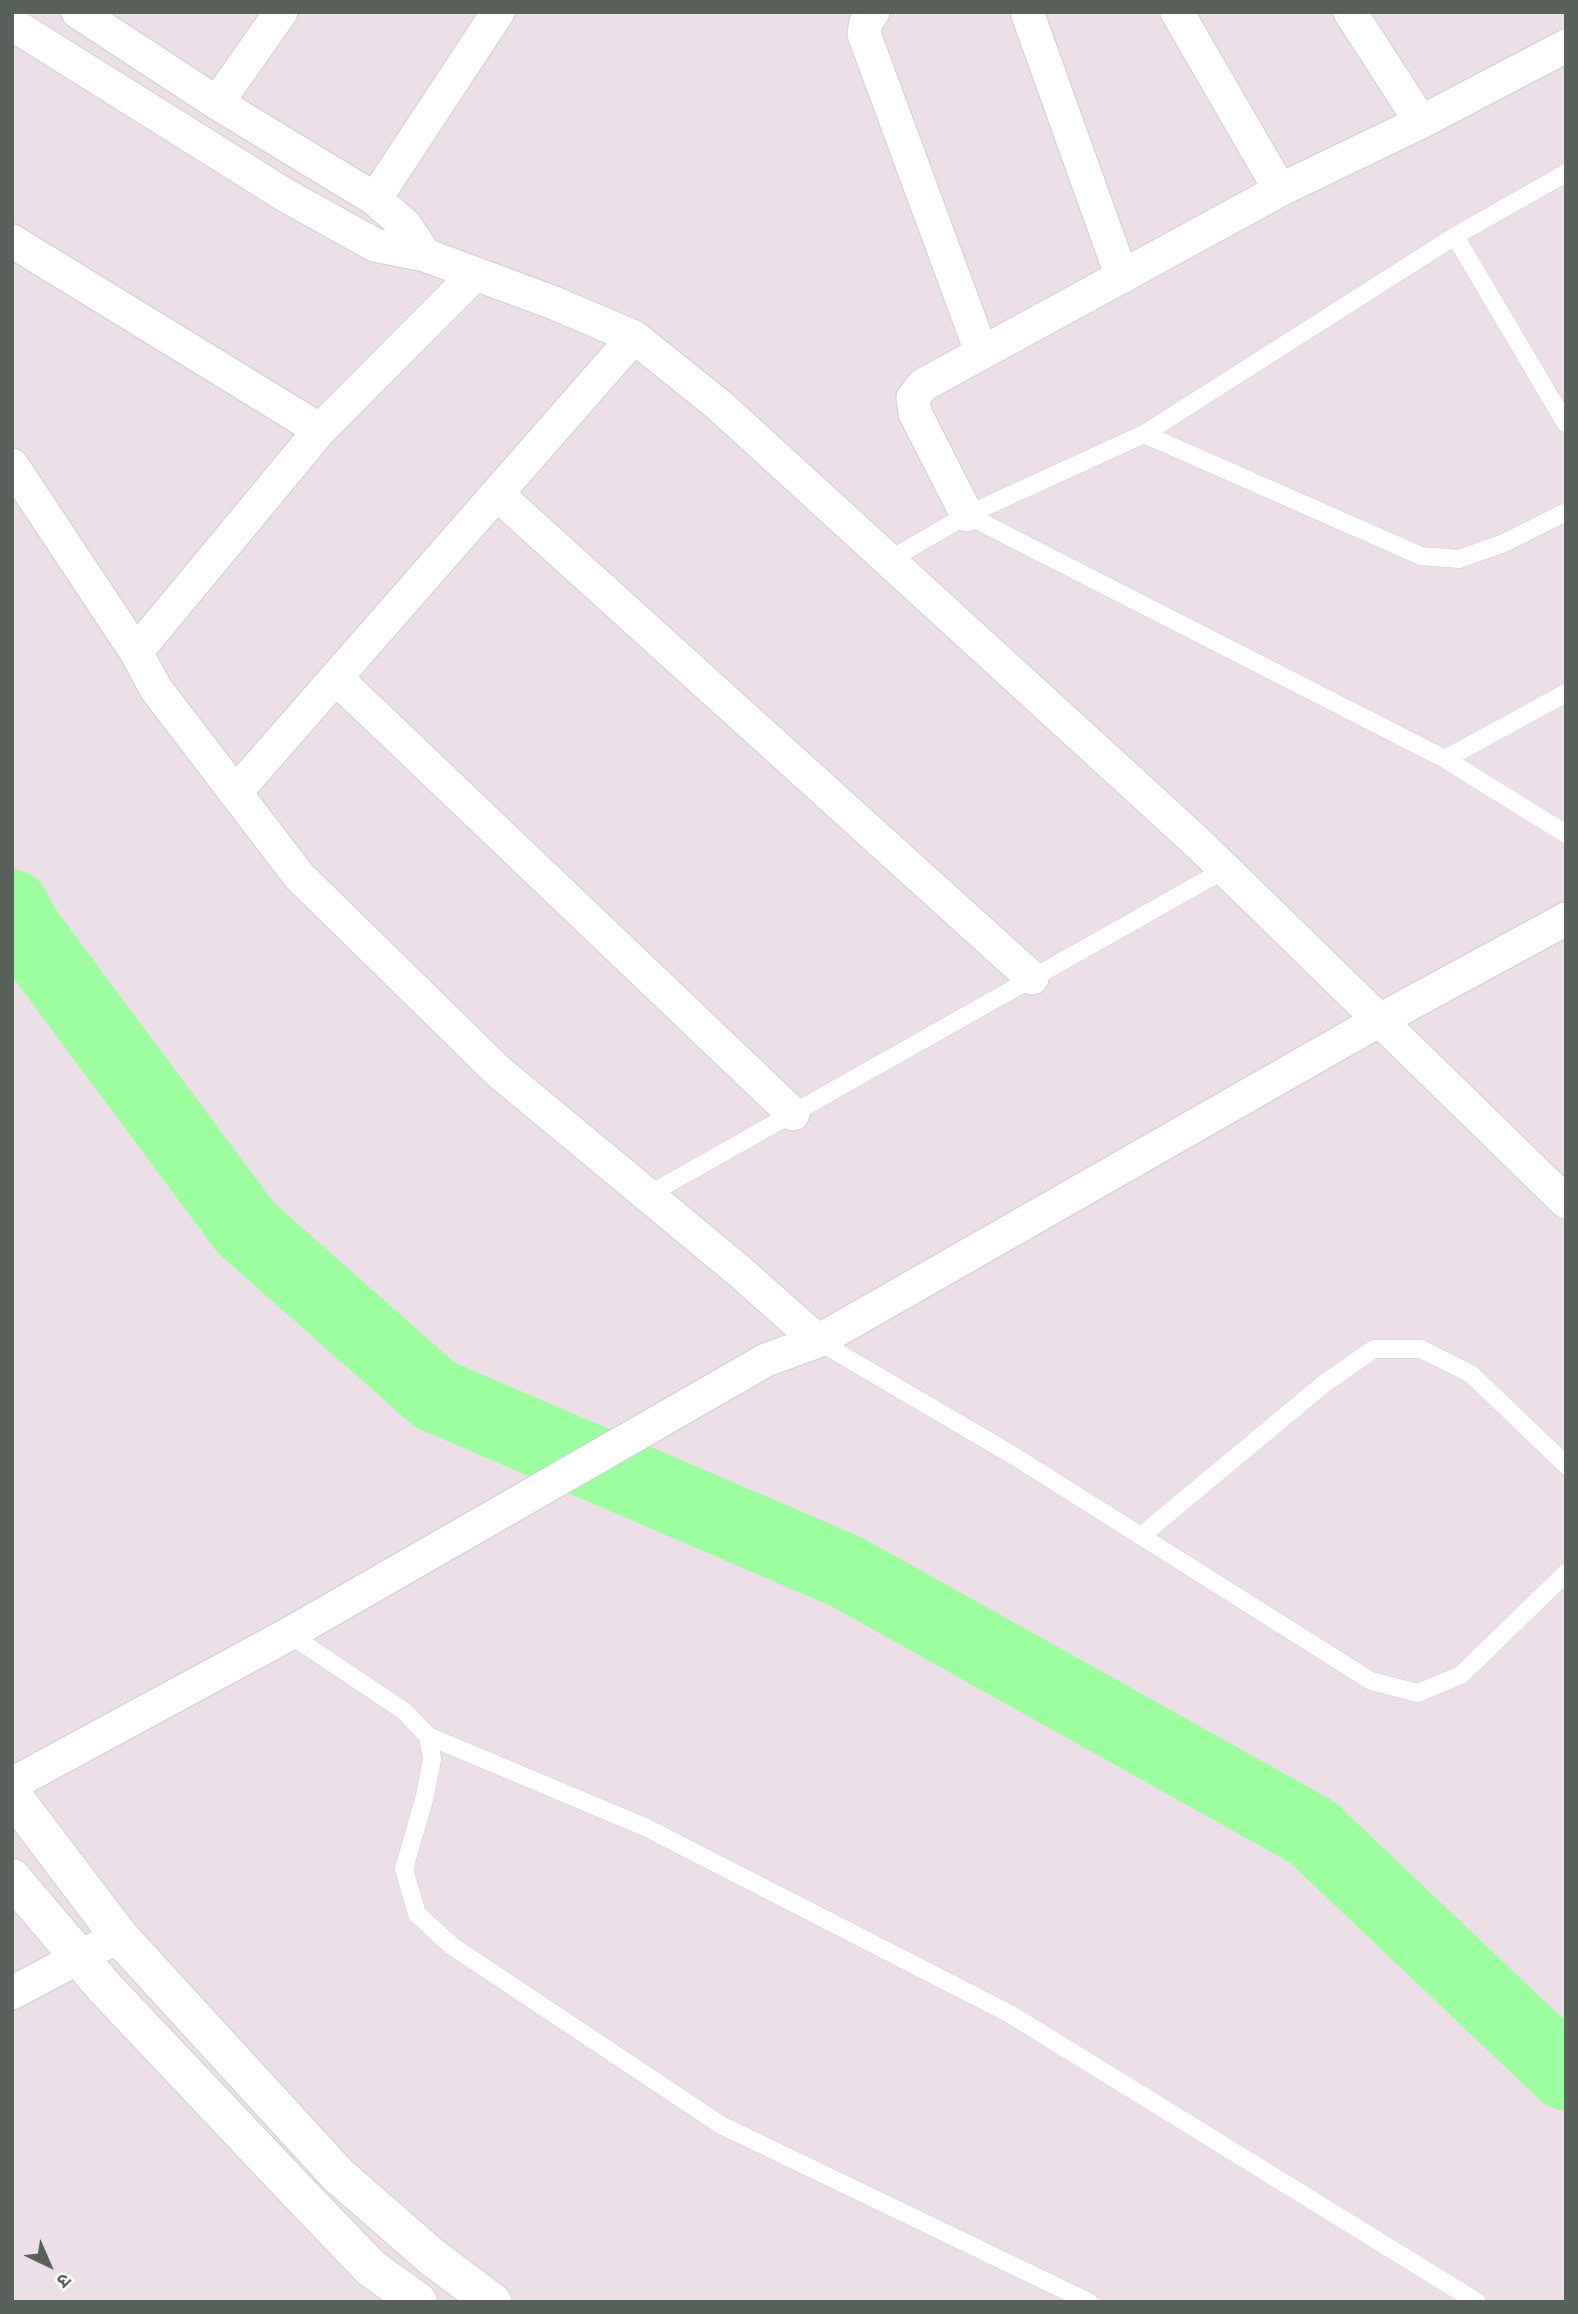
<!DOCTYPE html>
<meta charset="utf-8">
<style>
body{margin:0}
#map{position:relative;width:1578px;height:2314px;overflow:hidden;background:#ecdfe7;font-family:"Fira Sans","Noto Sans Devanagari",sans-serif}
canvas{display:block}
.frame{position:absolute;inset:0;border:14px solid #58615a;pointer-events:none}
.north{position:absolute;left:14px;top:2230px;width:70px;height:70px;-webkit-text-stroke:5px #fff;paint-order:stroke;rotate:136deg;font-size:19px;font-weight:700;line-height:28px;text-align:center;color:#58615a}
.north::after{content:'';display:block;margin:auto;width:24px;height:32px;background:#58615a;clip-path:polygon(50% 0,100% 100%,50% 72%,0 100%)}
</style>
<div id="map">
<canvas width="1578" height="2314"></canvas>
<div class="frame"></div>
<div class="north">उ</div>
</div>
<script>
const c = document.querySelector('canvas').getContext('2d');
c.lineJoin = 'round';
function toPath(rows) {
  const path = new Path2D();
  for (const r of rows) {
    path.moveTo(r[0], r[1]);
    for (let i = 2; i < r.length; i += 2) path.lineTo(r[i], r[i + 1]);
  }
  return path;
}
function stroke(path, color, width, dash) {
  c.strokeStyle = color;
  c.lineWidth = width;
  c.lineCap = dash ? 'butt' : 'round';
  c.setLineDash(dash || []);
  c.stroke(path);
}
const river = toPath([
 [12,907,25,931,246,1228,435,1395,847,1572,1312,1832,1566,2073]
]);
const lane = toPath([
 [1455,236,1566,424],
 [1144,434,1421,556,1459,559,1504,543,1566,512],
 [967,515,1445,759,1566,834],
 [889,560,967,515,1144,434,1455,236,1566,173],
 [1445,759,1566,693],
 [648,1195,1224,870],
 [818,1341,1014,1456,1371,1681,1418,1693,1461,1675,1566,1573],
 [1141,1536,1325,1383,1374,1349,1421,1349,1471,1374,1566,1465],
 [289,1634,404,1711,428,1736,432,1759,425,1796,404,1869,417,1914,452,1946,721,2125,1089,2302],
 [428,1736,645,1827,1010,2014,1477,2302]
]);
const street = toPath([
 [78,12,217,103,375,199,405,225,425,255],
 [873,12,866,22,864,34,981,351],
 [1027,12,1122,277],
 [1177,12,1280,190],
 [1350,12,1421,122],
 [12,24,285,195,375,245,425,255,554,303,634,337,720,406,1199,844,1566,1202],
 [217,103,281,12],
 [375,199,498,12],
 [12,241,320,430],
 [12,465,136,652,156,689,299,876,499,1072,738,1270,818,1341],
 [497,494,1032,978],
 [967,515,915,413,913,398,923,385,1280,190,1421,122,1566,46],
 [136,652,320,430,474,275],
 [336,678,793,1114],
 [235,793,634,337],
 [12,1784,289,1634,766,1360,818,1341,1378,1021,1566,919],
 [12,1993,119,1936]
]);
const secondary = toPath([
 [12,1795,119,1936,338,2175,432,2257,492,2302],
 [12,1878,105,1988,296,2190,371,2268,418,2302]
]);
stroke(river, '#9cff9e', 75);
stroke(lane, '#ccd3cd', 19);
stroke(street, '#ccd3cd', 35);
stroke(secondary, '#cad4cc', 40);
stroke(lane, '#fff', 18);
stroke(street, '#fff', 33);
stroke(secondary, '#fff', 38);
</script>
